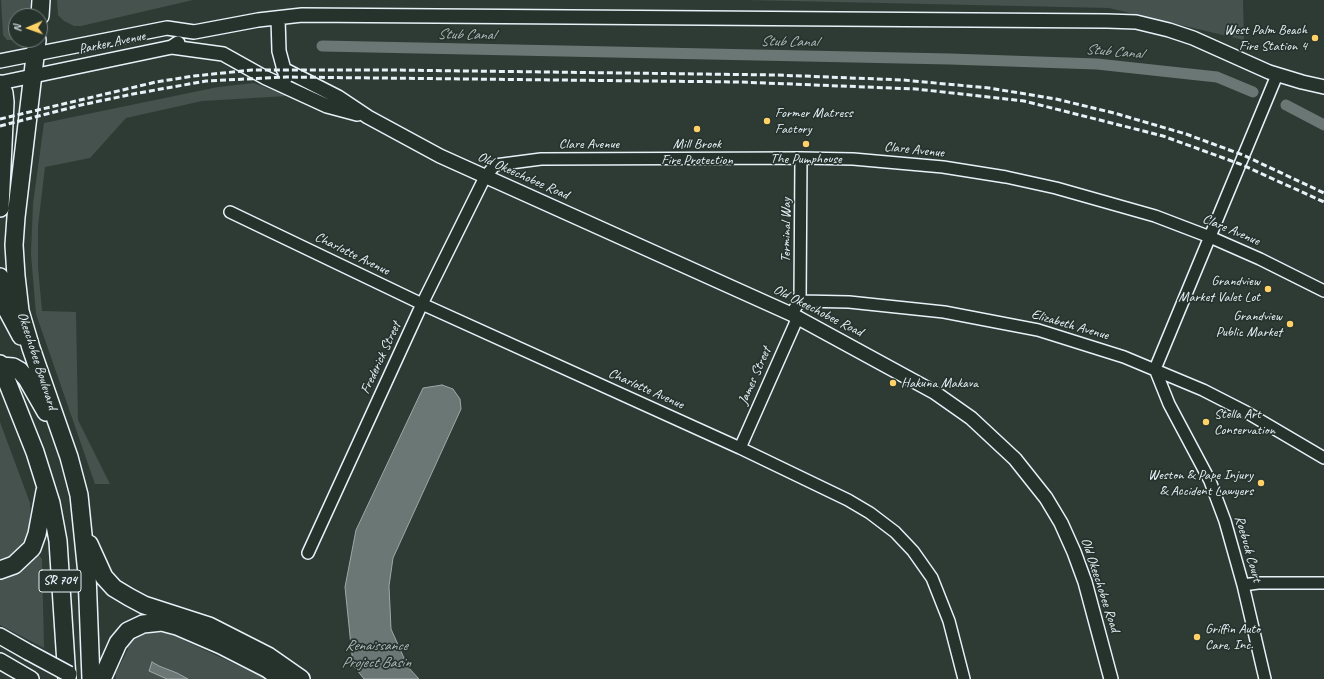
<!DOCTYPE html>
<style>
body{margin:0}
#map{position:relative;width:1324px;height:679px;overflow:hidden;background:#2e3b35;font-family:Caveat,sans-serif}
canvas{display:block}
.north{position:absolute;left:8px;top:8px;width:40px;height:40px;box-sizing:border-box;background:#26332d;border:1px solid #747f7e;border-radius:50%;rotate:268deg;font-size:11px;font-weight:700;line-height:16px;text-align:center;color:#e8f1f8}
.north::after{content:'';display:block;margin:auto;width:14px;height:18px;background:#ffd166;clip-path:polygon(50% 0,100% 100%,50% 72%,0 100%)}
</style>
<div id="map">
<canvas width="1324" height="679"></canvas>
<div class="north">N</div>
</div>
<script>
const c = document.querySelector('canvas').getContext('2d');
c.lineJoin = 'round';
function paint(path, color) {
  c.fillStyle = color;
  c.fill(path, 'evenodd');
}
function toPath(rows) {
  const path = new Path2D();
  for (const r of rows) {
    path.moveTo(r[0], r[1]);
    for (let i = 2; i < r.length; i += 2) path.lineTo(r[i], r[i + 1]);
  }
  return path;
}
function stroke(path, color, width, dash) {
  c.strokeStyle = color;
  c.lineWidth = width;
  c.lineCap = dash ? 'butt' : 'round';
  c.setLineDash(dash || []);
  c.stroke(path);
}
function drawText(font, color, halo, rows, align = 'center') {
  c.font = font + ' Caveat,sans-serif';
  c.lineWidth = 3.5;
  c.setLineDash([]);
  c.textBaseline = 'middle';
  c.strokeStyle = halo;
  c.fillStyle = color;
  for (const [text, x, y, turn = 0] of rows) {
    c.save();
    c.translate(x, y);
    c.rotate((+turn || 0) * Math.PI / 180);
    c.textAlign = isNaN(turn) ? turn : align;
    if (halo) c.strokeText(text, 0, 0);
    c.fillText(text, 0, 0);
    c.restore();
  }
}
const green = toPath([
 [1,0,30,0,30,16,16,16,16,40,7,40,3,35],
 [57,0,193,0,81,26,74,26,64,21,58,15],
 [746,0,1243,0,1244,40,1109,8],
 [254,83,287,96,202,101,126,118,90,158,45,167,38,226,38,267,42,311,76,312,78,420,110,484,95,484,36,314,31,254,33,204,44,123,218,87],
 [0,422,30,503,31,523,26,544,15,558,0,564],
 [36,552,42,559,44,648,0,625,0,576],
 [166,632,267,679,116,679,116,673,128,649,126,643,142,634]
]);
const water = toPath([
 [442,385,453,389,460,399,461,409,393,558,389,586,391,629,408,667,419,679,364,679,353,665,345,587,356,530,423,388,442,385],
 [152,662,159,666,177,673,188,679,167,679,149,671,152,662]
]);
const canal = toPath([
 [322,46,950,59,1097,64,1217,77,1253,92],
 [1286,105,1324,125]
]);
const minor = toPath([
 [230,212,422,304,740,448,848,500,870,513,895,532,913,551,932,578,949,621,964,679],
 [800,301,801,158],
 [791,314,800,301,849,302,944,312,1038,330,1124,357,1203,390,1246,412,1324,458],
 [740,448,798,317],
 [308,553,422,304,485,177,495,165,541,159,801,158,853,159,943,167,1006,177,1056,188,1155,216,1210,237,1260,259,1324,291],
 [1243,585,1258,583,1324,583],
 [1265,679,1243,585,1225,521,1210,481,1169,404,1155,369,1277,75]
]);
const tertiary = toPath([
 [278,18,279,51,286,77],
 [172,47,223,54,266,78,327,106,357,114],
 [0,61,167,28,194,32,258,20,302,15,1107,21,1136,22,1169,30,1193,38,1269,72,1302,82,1324,87],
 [283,69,338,97,368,117,440,156,791,314,934,392,971,418,1015,459,1046,498,1061,523,1074,552,1085,582,1111,679],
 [0,83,172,47,178,43]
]);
const secondary = toPath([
 [0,636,28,652],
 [0,661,31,679]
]);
const primary = toPath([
 [40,16,41,0],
 [37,40,16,217,14,245,16,276,20,311,31,348,69,457,79,495,87,574,91,679],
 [0,84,4,93,5,102,0,208],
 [0,277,6,308,21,336],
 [0,364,35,452,51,503,58,541,67,679],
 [1,366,13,367,20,371,27,379,46,412],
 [89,544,104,577,114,588,129,597,144,605,209,626,268,656,301,679],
 [0,570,14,565,32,548,37,534,45,491],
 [102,679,118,643,128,631,143,624,162,622,177,626,221,645,268,669,281,679]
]);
const rail = toPath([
 [0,119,156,82,194,76,252,70,392,70,777,75,903,80,989,88,1056,99,1114,113,1186,134,1243,155,1324,193],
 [0,126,81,105,133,94,206,81,286,77,740,82,916,89,1024,101,1163,136,1240,164,1324,202]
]);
const secondaryBridge = toPath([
 [28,652,69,674]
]);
const markers = [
 [1315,38,4,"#ffd166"],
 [767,121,4,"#ffd166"],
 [697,129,4,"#ffd166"],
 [806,144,4,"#ffd166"],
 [1268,289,4,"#ffd166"],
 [1290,324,4,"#ffd166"],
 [893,383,4,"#ffd166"],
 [1206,422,4,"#ffd166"],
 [1261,483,4,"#ffd166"],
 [1197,637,4,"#ffd166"]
];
const shields = [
 [60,581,42]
];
const shieldNames = [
 ["SR 704",60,581]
];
const poiNames = [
 ["West Palm Beach",1307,30],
 ["Fire Station 4",1307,46],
 ["Former Matress",775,113,"left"],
 ["Factory",775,129,"left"],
 ["Mill Brook",697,144,"center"],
 ["Fire Protection",697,160,"center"],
 ["The Pumphouse",806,159,"center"],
 ["Grandview",1260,281],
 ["Market Valet Lot",1260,297],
 ["Grandview",1282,316],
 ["Public Market",1282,332],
 ["Hakuna Makava",901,383,"left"],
 ["Stella Art",1214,414,"left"],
 ["Conservation",1214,430,"left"],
 ["Weston & Pape Injury",1253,475],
 ["& Accident Lawyers",1253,491],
 ["Griffin Auto",1205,629,"left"],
 ["Care, Inc.",1205,645,"left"]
];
const streetNames = [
 ["Parker Avenue",112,43,-12],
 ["Clare Avenue",589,144],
 ["Clare Avenue",914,150,6],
 ["Old Okeechobee Road",523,176,24],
 ["Terminal Way",786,230,-90],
 ["Clare Avenue",1231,230,23],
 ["Charlotte Avenue",352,254,26],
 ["Old Okeechobee Road",818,311,27],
 ["Elizabeth Avenue",1070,325,16],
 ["Frederick Street",381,358,-65],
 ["Okeechobee Boulevard",37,361,72],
 ["James Street",755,376,-66],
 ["Charlotte Avenue",646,389,24],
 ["Roebuck Court",1248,549,74],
 ["Old Okeechobee Road",1100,585,72]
];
const waterNames = [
 ["Stub Canal",466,35,1],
 ["Stub Canal",789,42,1],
 ["Stub Canal",1114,52,5],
 ["Renaissance",376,646],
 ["Project Basin",376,663]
];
paint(green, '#45524e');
paint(water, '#6b7775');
stroke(water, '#9da8a9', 1);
stroke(canal, '#6b7775', 11);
stroke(minor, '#e8f1f8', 14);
stroke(tertiary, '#e8f1f8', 16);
stroke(secondary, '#e8f1f8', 18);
stroke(primary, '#e8f1f8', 20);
stroke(minor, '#26332d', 11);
stroke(tertiary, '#26332d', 13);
stroke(secondary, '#26332d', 15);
stroke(primary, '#26332d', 17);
stroke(rail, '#e8f1f8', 3, [6, 3]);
stroke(secondaryBridge, '#e8f1f8', 18, []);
stroke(secondaryBridge, '#26332d', 15);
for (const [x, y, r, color] of markers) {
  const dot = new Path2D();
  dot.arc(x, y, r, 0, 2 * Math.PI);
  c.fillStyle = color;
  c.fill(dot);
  stroke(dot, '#26332d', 1.5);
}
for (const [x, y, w] of shields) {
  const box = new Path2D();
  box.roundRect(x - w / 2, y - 11, w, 22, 3);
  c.fillStyle = '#26332d';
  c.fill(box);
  stroke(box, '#e8f1f8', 1);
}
drawText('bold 13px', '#e8f1f8', null, shieldNames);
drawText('14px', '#e8f1f8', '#26332d', poiNames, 'right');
drawText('14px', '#e8f1f8', '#26332d', streetNames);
drawText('italic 15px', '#b0babd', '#26332d', waterNames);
</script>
